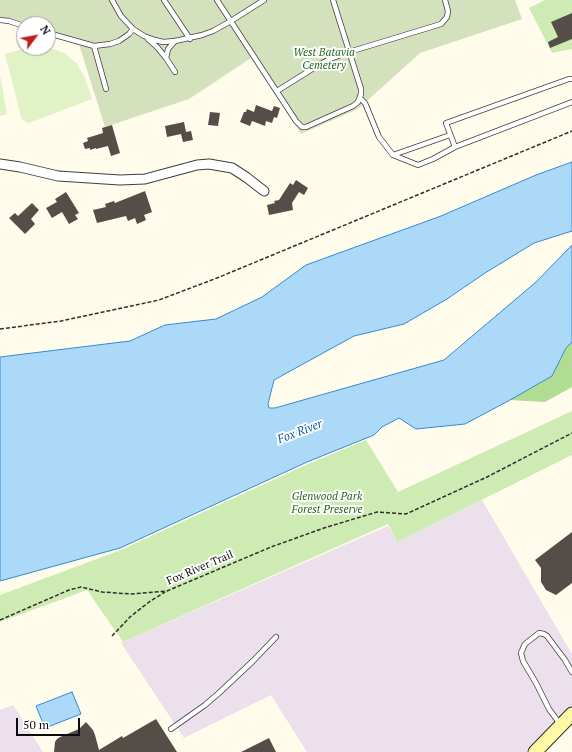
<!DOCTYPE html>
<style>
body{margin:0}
#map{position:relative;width:572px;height:752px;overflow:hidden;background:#fffceb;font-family:"PT Serif",serif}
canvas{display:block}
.north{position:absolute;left:16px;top:16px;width:40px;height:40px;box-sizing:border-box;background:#fff;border:1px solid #9e9e9e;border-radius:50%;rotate:58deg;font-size:11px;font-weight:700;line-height:16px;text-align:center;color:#0c0c0c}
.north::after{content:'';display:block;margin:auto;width:14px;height:18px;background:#c31e1d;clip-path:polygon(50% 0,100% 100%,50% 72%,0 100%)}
.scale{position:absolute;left:16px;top:718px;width:64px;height:18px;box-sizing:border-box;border:2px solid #0c0c0c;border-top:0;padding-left:5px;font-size:12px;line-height:14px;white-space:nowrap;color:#0c0c0c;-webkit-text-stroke:3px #fff;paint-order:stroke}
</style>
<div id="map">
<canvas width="572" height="752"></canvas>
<div class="north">N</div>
<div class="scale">50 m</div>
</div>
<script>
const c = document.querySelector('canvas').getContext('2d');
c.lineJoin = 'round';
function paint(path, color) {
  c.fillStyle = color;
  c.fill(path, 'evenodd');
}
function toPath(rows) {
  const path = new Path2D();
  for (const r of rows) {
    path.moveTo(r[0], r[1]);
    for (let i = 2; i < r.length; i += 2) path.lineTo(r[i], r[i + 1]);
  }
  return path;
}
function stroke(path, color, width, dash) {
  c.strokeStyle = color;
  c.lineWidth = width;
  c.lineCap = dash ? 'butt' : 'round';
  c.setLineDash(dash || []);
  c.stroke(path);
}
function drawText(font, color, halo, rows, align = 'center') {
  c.font = font + ' "PT Serif",serif';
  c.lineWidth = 4;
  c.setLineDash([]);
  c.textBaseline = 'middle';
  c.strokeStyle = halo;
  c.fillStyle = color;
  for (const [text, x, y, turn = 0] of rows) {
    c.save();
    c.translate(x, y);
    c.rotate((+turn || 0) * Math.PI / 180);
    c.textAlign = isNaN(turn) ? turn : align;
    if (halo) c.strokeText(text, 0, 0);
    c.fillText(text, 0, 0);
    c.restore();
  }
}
const industrial = toPath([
 [482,500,572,654,572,708,528,752,307,752,271,695,184,738,121,643,388,526,397,542],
 [13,705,43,752,0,752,0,710]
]);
const green = toPath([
 [545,0,572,0,572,49,552,53,529,8],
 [572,411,572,455,397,542,388,524,123,642,87,590,0,622,0,595,121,550,308,464,366,440,398,492]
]);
const forest = toPath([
 [572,342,572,387,545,402,510,400,552,376,566,348]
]);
const cemetery = toPath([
 [0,0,515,0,522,19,420,53,358,109,301,134,251,58,189,99,105,127,77,38,48,30,48,24,29,24,9,18,0,17]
]);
const pitch = toPath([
 [27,48,48,48,54,49,66,54,77,64,85,78,92,99,29,123,22,120,5,54],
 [0,75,7,114,0,116]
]);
const water = toPath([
 [572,162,572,231,534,243,485,273,447,299,404,324,354,336,274,380,268,404,269,408,275,408,444,360,536,282,572,245,572,342,566,348,552,376,510,400,465,424,416,429,399,418,382,427,374,435,307,462,120,548,0,581,0,357,130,341,165,325,216,319,262,297,306,265,441,216,536,175,572,162],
 [72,692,81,714,45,728,36,706,72,692]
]);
const building = toPath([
 [572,13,572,39,550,48,548,42,558,37,551,22],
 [256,105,272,111,274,106,280,108,277,118,274,117,272,123,266,121,265,126,252,121,250,126,240,122,244,112,246,112,247,109,254,112],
 [210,112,220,113,218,126,208,125],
 [184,122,186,132,191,131,193,140,183,142,181,134,167,137,165,126],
 [112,125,120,153,111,156,108,146,96,149,96,148,90,150,90,148,85,149,83,143,88,141,87,138,103,133,102,128],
 [296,180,308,188,304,195,299,192,292,203,293,210,269,215,267,205,275,203,274,201,279,200,290,183,293,185],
 [145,191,152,212,144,215,146,220,137,224,135,218,128,221,126,216,97,223,93,210,106,207,105,204,114,201,115,203],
 [66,192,79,213,75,215,78,219,69,224,62,212,52,218,46,208,57,202,55,199],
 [32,203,39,210,31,219,35,224,25,234,9,218,15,213,18,216],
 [572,532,572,583,556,595,546,590,541,582,541,568,535,560],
 [156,719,177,752,54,752,55,742,57,739,60,737,79,729,86,722,93,730,95,735,99,750,122,736,123,738],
 [269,738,276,752,241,752]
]);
const path = toPath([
 [0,329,61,321,159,300,217,278,572,131],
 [0,620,69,590,81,587,102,592,131,594,167,591,271,547,324,528,377,512,406,514,487,477,572,433],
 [112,636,130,617,149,602,165,592]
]);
const lane = toPath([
 [112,0,121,16,133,29,144,36,155,40,163,42,175,41,202,35,213,31,231,21,264,0],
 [164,0,190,39],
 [217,0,296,121,302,127,306,127,353,106,358,102,361,94,361,89,333,0],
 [0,20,9,21,24,26],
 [48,33,94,46,110,44,119,41,129,34,133,29],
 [148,39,157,47,166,58,175,72],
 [94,46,106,89],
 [166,58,168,49,175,41],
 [277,91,317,66,330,59,349,52,441,24,447,17,448,11,445,0],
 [360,98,365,103,379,137,393,155,418,165,433,159,455,147,572,102],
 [455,147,446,123,569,79,572,79],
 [393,155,450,135],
 [560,724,549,709,536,683,523,661,521,653,525,644,539,633,544,634,547,636,565,660,572,672],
 [171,729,205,705,219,693,253,661,276,637]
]);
const street = toPath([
 [0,164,20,167,58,176,120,180,145,179,197,165,209,164,232,168,246,177,264,191]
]);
const secondary = toPath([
 [535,752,572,714]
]);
const parkNames = [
 ["West Batavia",324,53],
 ["Cemetery",324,66],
 ["Glenwood Park",327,497],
 ["Forest Preserve",327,510]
];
const streetNames = [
 ["Fox River Trail",200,568,-23]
];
const waterNames = [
 ["Fox River",300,432,-21]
];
paint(industrial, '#ebe0ec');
paint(green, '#ceebb3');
paint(forest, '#b0dd92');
paint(cemetery, '#d3e1bc');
paint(pitch, '#e0f2c6');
paint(water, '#add9f9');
stroke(water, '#308bd4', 1);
paint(building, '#554e48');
stroke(lane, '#3f3f3f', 6);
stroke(street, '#3f3f3f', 11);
stroke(secondary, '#2e2e2e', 15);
stroke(path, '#2e2e2e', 1.5, [4, 2]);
stroke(lane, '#fff', 4.5);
stroke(street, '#fff', 9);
stroke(secondary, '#fff9a6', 13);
drawText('italic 11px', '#26671a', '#fff', parkNames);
drawText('11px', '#0c0c0c', '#fff', streetNames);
drawText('italic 12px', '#105ca4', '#fff', waterNames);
</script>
